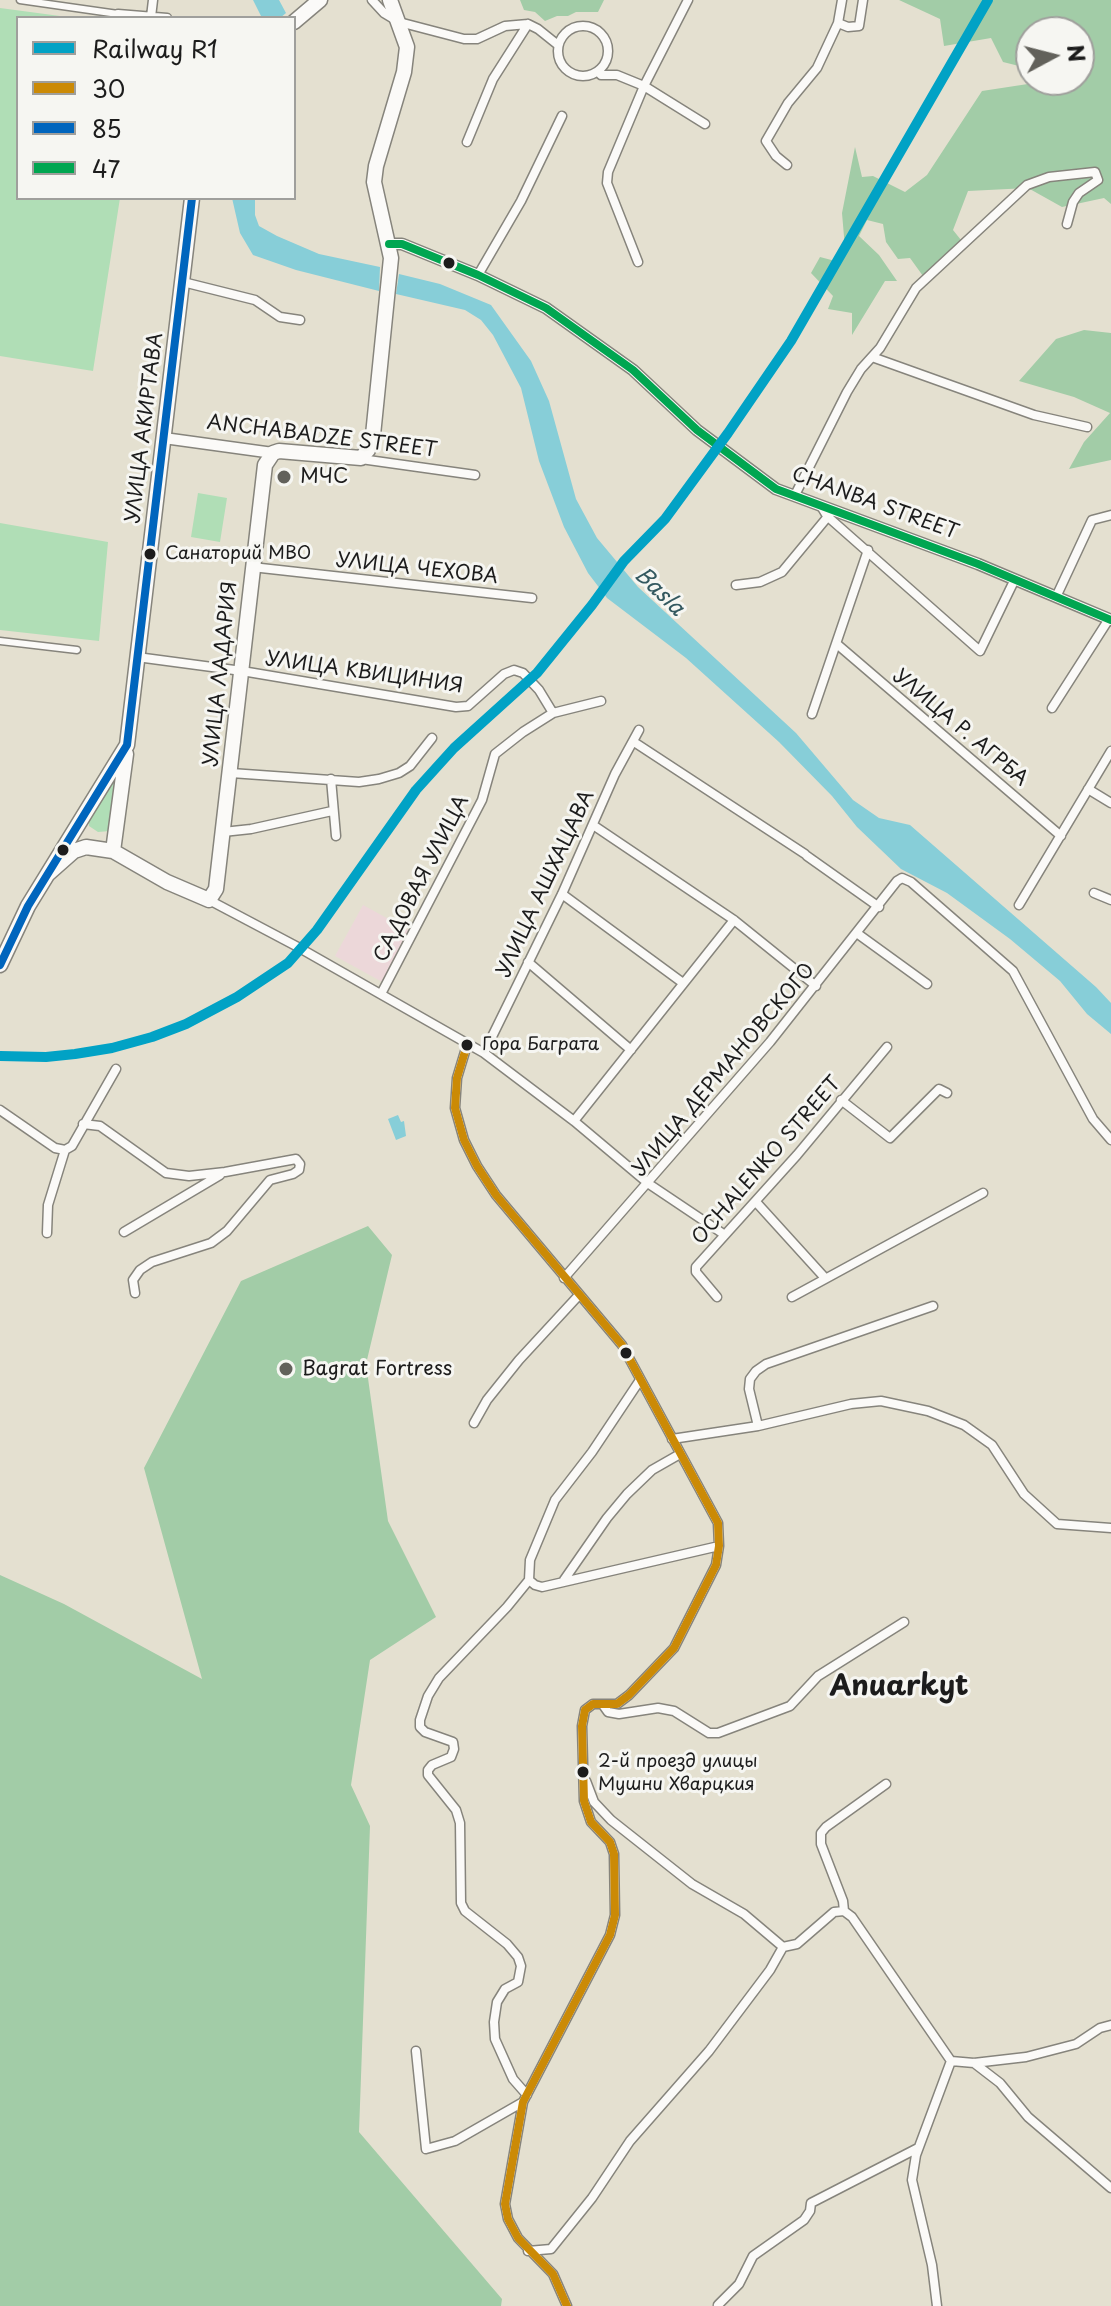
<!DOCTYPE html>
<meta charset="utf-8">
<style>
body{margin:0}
#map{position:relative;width:1111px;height:2306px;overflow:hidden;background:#e4e0d0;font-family:"Playpen Sans",sans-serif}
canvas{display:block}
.legend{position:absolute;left:16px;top:16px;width:280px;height:184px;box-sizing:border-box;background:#f6f6f2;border:2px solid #9f9f9c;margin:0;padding:10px 14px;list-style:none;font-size:24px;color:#1c1c1c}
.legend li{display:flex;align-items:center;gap:16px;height:40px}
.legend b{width:40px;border:2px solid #9f9f9c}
.north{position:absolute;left:1015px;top:16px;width:80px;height:80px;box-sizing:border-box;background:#f6f6f2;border:2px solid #9f9f9c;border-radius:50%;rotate:83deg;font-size:22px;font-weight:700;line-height:32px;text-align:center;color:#1c1c1c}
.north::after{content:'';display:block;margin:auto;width:28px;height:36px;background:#62615b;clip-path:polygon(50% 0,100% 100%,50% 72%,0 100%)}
</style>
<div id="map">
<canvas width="1111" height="2306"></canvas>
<ul class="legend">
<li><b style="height:10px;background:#01a2c5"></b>Railway R1</li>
<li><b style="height:10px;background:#cb8a06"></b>30</li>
<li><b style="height:10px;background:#0065bd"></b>85</li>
<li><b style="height:10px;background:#00a651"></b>47</li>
</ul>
<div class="north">N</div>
</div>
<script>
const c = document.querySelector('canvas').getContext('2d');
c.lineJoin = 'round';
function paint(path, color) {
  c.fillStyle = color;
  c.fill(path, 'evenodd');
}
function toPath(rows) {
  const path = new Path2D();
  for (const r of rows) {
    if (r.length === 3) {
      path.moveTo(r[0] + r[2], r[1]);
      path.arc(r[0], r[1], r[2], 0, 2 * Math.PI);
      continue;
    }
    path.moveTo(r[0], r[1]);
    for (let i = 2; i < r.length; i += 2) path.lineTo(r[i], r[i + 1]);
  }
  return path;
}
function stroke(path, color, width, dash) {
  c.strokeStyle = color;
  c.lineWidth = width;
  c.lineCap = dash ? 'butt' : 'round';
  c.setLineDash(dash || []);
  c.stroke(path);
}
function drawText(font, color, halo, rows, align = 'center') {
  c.font = font + ' "Playpen Sans",sans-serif';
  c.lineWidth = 6;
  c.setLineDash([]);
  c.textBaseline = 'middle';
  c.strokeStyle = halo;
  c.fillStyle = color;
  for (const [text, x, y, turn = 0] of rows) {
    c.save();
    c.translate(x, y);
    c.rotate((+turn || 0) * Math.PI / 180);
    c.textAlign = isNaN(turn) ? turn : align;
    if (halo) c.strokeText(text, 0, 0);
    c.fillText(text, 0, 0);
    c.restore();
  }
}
const built = toPath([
 [363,905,414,933,386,984,335,956]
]);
const green = toPath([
 [0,8,75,18,18,18,18,198,120,198,93,371,0,356],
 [198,493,227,498,220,542,191,537],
 [0,523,108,542,99,641,0,630],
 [120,768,110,831,98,832,89,826,89,822]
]);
const forest = toPath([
 [520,0,604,0,598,12,576,12,568,16,557,16,545,21,535,12,524,10],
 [899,0,1111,0,1111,204,1104,198,1062,207,1028,188,968,191,953,230,961,240,923,276,910,258,898,259,886,242,883,224,867,220,859,236,879,255,897,281,885,281,852,335,852,313,828,309,833,296,811,273,820,257,839,262,845,248,842,213,855,147,862,177,873,176,905,192,927,175,982,91,1054,80,1079,80,1079,32,1031,32,1031,69,1003,62,991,38,944,46,940,19],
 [1084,330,1111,333,1111,460,1069,469,1084,442,1110,413,1074,397,1019,381,1056,339],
 [368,1226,392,1255,366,1364,388,1521,436,1617,370,1660,351,1785,370,1826,359,2132,502,2299,501,2306,0,2306,0,1575,64,1604,202,1679,144,1468,241,1281]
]);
const water = toPath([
 [253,0,279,0,286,13,280,18,262,18],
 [232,198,255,198,255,215,259,226,277,236,319,254,380,267,379,291,296,270,253,255,240,233],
 [399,274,440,284,491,305,531,361,549,401,576,499,597,538,638,587,796,733,853,800,879,818,910,825,1096,987,1111,1003,1111,1034,1087,1014,1060,981,1010,939,947,893,901,869,857,827,832,796,779,742,686,658,607,598,588,573,564,527,539,461,521,388,493,335,481,320,465,310,396,294],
 [398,1115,401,1122,404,1121,406,1136,396,1140,388,1119]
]);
const pedestrian = toPath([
 [20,0,118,14],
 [0,641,77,650]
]);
const minor = toPath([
 [372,0,384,13,399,22,464,39,477,39,505,26,528,24,538,29,558,45],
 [118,14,167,18],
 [151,17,153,0],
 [838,23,848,27,859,26,863,0],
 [583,51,25],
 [598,72,601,75,617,75,644,86,705,124],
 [467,142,493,79,528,24],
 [787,165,776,156,766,141,788,103,817,68,838,23,842,0],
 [638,262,607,183,608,172,644,86,688,0],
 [478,275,521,201,562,116],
 [183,282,255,300,280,317,300,320],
 [872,357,1034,415,1087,427],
 [361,459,475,475],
 [795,495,847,392,861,369,880,348,916,288,1027,185,1049,177,1095,172,1098,180,1079,193,1073,202,1067,224],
 [821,506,827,516,980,651,1015,579],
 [252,567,532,598],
 [736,585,760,582,782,572,830,514],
 [1057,595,1092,520,1111,515],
 [838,645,1061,836],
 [137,657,242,671,456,707,468,706,504,674,514,670,523,673,539,690,553,713],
 [1052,708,1109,619],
 [812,714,868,550],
 [634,742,805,854],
 [231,773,359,782,379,779,399,773,410,766,432,738],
 [331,779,336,836],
 [1088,789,1111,803],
 [593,825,734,920,816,986],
 [223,832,251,829,332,811],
 [807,856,879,907],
 [1094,893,1111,900],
 [562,894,683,983],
 [209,900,296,946,484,1053,574,1121,649,1184,725,1235],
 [1019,905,1111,751],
 [858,934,927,984],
 [528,962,631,1050],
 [381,994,482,800,495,754,523,732,553,713,601,701],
 [467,1045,457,1078,455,1108,464,1140,477,1166,496,1195,622,1345,718,1523,719,1546,716,1565,674,1648,629,1695,617,1704,593,1704,585,1710,582,1726,584,1801,591,1822,610,1842,614,1854,615,1915,610,1935,523,2102,505,2204,508,2219,518,2238,553,2274,567,2306],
 [484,1053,562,894,615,774,639,730],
 [841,1100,890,1138,939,1089,947,1093],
 [0,1110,55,1148,65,1150,72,1146,116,1069],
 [574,1121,734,920],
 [83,1124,100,1126,166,1173,189,1176,225,1172,296,1159,300,1164,299,1170,293,1174,270,1180,227,1231,211,1243,152,1262,140,1270,133,1280,135,1293],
 [756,1202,825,1278],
 [124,1232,220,1175],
 [47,1233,48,1205,65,1150],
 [564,1278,770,1042,897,881,902,878,911,882,1013,971,1093,1119,1111,1140],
 [717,1297,696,1272,696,1267,797,1155,887,1047],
 [792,1297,983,1193],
 [474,1423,487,1400,519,1360,579,1295],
 [758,1426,749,1389,750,1379,756,1371,766,1364,933,1306],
 [672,1439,758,1426,851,1404,881,1401,928,1411,964,1425,992,1445,1024,1494,1057,1524,1111,1528],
 [529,1580,530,1560,555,1500,592,1452,640,1380],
 [529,1580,535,1585,542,1587,719,1546],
 [564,1580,607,1518,627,1494,652,1470,680,1454],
 [603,1705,608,1712,619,1714,658,1708,674,1711,709,1733,718,1733,790,1706,818,1676,904,1622],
 [586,1781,594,1802,611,1820,692,1884,744,1914,783,1947,797,1944,834,1912,844,1911,852,1917,951,2061],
 [844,1911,843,1901,821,1844,821,1833,826,1827,886,1784],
 [416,2051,426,2149,455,2141,523,2102],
 [951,2061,974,2063,1026,2057,1076,2044,1100,2028,1111,2025],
 [974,2063,1000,2083,1028,2117,1111,2188],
 [527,2095,513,2079,495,2039,494,2022,497,2002,505,1989,518,1982,521,1966,518,1957,507,1944,465,1911,461,1903,460,1823,456,1810,428,1775,428,1770,432,1765,451,1757,454,1749,453,1742,425,1732,420,1727,420,1720,428,1696,439,1678,507,1607,529,1580],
 [528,2251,551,2249,592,2198,630,2141,709,2051,770,1970,783,1947],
 [718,2305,739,2284,753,2256,804,2220,810,2211,811,2203,918,2148],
 [937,2306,932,2265,912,2180,916,2155,951,2061]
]);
const tertiary = toPath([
 [389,244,402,244,478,275,546,308,633,370,697,430,776,489,978,564,1111,620],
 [164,438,273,453]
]);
const trunk = toPath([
 [294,22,320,0],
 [113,851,126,754],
 [48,874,74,851,86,847,113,851,167,882,209,900,216,889,265,465,273,453,279,451,361,458,368,450,373,435,391,258,374,182,376,166,404,72,407,47,390,0],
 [0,965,28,906,127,745,192,198]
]);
const bus1 = toPath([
 [467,1045,457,1078,455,1108,464,1140,477,1166,496,1195,622,1345,718,1523,719,1546,716,1565,674,1648,629,1695,617,1704,593,1704,585,1710,582,1726,584,1801,591,1822,610,1842,614,1854,615,1915,610,1935,523,2102,505,2204,508,2219,518,2238,553,2274,567,2306]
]);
const bus2 = toPath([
 [0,965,28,906,127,745,192,198]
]);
const bus3 = toPath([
 [389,244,402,244,478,275,546,308,633,370,697,430,776,489,978,564,1111,620]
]);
const rail1 = toPath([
 [0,1056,46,1057,75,1054,112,1048,152,1037,186,1024,237,997,288,963,317,930,416,790,454,748,537,673,592,605,624,561,665,519,728,433,791,341,988,0]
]);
const markers = [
 [449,263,7,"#1c1c1c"],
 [284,477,8,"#62615b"],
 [150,554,7,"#1c1c1c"],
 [63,850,7,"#1c1c1c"],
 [467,1045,7,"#1c1c1c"],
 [626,1353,7,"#1c1c1c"],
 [286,1369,8,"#62615b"],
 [583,1772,7,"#1c1c1c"]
];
const busNames = [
 ["Санаторий МВО",165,554],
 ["Гора Баграта",482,1045],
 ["2-й проезд улицы",598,1762],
 ["Мушни Хварцкия",598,1785]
];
const streetNames = [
 ["УЛИЦА АКИРТАВА",145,428,-83],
 ["ANCHABADZE STREET",322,437,7],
 ["CHANBA STREET",875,504,20],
 ["УЛИЦА ЧЕХОВА",417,569,6],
 ["УЛИЦА КВИЦИНИЯ",364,673,8],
 ["УЛИЦА ЛАДАРИЯ",221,674,-84],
 ["УЛИЦА Р. АГРБА",960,728,40],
 ["САДОВАЯ УЛИЦА",422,879,-63],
 ["УЛИЦА АШХАЦАВА",546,884,-65],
 ["УЛИЦА ДЕРМАНОВСКОГО",724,1070,-50],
 ["OCHALENKO STREET",767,1161,-49]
];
const poiNames = [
 ["МЧС",300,477],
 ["Bagrat Fortress",302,1369]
];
const waterNames = [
 ["Basla",659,592,44]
];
const districtNames = [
 ["Anuarkyt",899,1687]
];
paint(built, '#ecd7d9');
paint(green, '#b0deb6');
paint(forest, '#a2cca7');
paint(water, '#87ced8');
stroke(pedestrian, '#86847c', 9);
stroke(minor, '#86847c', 11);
stroke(tertiary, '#86847c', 13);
stroke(trunk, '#86847c', 17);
stroke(pedestrian, '#fbfaf8', 6);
stroke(minor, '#fbfaf8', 8);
stroke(tertiary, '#fbfaf8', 10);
stroke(trunk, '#fbfaf8', 14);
stroke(bus1, '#cb8a06', 8);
stroke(bus2, '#0065bd', 8);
stroke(bus3, '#00a651', 8);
stroke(rail1, '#01a2c5', 10);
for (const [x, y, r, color] of markers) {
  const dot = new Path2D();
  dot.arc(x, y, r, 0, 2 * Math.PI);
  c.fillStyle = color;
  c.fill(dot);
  stroke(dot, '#f6f6f2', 3);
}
drawText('18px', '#1c1c1c', '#f6f6f2', busNames, 'left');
drawText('20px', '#1c1c1c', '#f6f6f2', streetNames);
drawText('20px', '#1c1c1c', '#f6f6f2', poiNames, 'left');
drawText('italic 22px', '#33585f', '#f6f6f2', waterNames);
drawText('bold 28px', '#1c1c1c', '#f6f6f2', districtNames);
</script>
